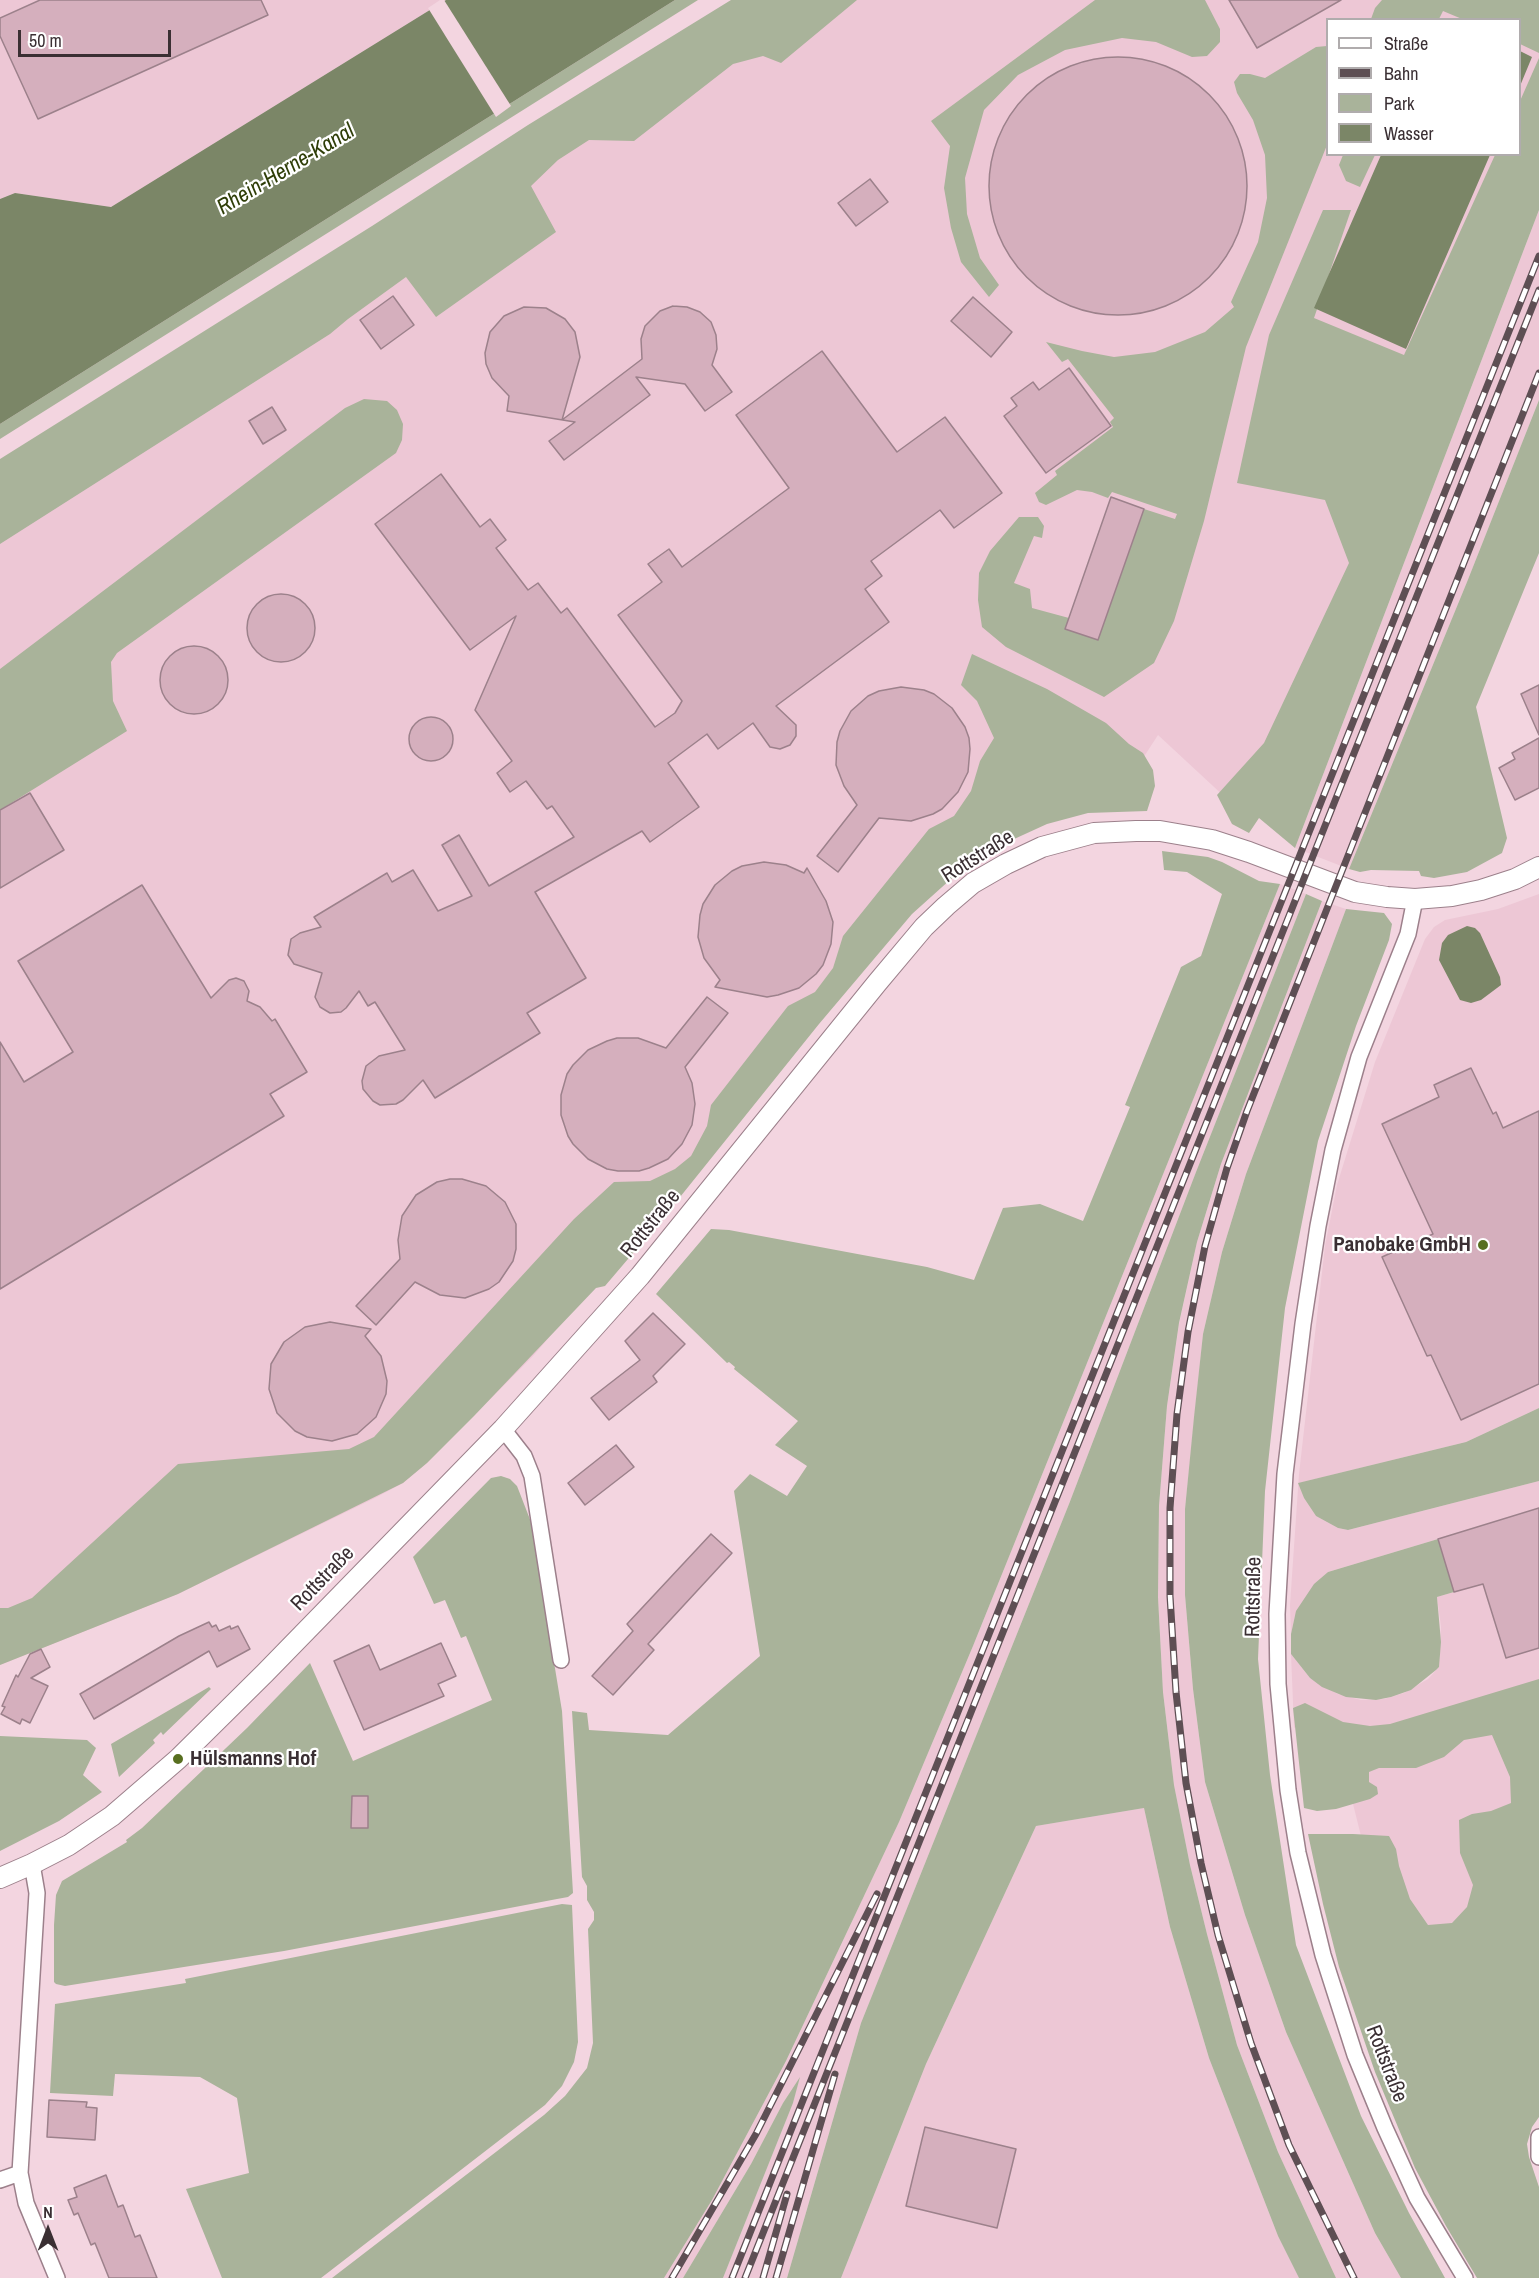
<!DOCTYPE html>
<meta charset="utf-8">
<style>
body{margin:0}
#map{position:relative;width:1539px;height:2278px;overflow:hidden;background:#f3d5e0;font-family:"Archivo Narrow",sans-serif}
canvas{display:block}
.legend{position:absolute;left:1326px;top:18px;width:195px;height:138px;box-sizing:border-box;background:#fff;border:2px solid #b0acad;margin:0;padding:8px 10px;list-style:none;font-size:18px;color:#3a2f33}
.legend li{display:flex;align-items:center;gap:12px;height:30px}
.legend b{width:30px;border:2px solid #b0acad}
.north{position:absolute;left:18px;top:2200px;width:60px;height:60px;-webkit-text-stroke:4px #fff;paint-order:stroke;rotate:0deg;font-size:16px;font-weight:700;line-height:24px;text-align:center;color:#3a2f33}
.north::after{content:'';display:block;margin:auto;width:21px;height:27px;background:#3a2f33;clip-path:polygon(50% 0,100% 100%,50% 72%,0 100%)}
.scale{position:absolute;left:18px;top:30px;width:153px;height:27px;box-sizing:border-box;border:3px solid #3a2f33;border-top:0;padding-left:8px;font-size:18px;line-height:21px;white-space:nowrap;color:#3a2f33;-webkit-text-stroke:4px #fff;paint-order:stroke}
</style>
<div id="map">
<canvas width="1539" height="2278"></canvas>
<ul class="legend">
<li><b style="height:8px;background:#fff"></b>Straße</li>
<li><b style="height:8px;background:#5e4f54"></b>Bahn</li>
<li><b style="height:16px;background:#a9b39a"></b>Park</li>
<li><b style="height:16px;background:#7b8667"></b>Wasser</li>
</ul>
<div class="north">N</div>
<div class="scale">50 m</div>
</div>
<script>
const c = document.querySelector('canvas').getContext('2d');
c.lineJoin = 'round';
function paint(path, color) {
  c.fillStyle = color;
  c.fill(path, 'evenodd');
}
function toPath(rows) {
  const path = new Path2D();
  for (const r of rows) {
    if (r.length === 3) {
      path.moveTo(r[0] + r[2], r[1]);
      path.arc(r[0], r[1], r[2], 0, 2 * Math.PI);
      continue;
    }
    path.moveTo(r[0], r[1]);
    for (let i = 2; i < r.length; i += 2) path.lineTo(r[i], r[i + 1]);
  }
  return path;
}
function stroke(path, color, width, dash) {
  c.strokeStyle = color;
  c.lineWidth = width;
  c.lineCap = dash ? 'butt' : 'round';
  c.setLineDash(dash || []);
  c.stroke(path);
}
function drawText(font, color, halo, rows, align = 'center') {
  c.font = font + ' "Archivo Narrow",sans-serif';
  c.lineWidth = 4.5;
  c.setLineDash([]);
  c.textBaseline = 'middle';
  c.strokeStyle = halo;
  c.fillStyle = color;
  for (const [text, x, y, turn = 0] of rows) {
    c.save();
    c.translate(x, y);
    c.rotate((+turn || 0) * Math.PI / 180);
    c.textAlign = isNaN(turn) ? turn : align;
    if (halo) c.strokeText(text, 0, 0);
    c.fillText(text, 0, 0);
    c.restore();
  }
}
const built = toPath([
 [0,0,446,0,111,207,15,193,0,199],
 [779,0,1539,0,1539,112,1367,541,1255,786,1227,799,1158,735,1136,769,967,846,534,1355,427,1463,403,1483,377,1497,178,1594,0,1665,0,492],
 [1328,20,1520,20,1520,154,1328,154],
 [1539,210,1539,400,1467,582,1349,869,1295,848],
 [1280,884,1306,894,1196,1172,1069,1504,861,2023,787,2278,723,2278,793,2103,799,2079,783,2103,751,2164,683,2278,664,2278,712,2200,786,2061,899,1822,973,1646],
 [1539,894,1539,1408,1466,1442,1299,1483,1304,1498,1316,1516,1338,1528,1348,1530,1539,1481,1539,2080,1367,1860,1353,1804,1294,1727,1291,1654,1310,1678,1338,1694,1361,1700,1384,1699,1404,1693,1428,1679,1439,1667,1441,1627,1437,1597,1454,1592,1438,1539,1328,1572,1295,1616,1291,1634,1290,1605,1299,1474,1325,1246,1337,1185,1375,1062,1425,939,1434,927,1445,920,1498,909],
 [1322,901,1346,909,1246,1174,1222,1252,1203,1334,1185,1509,1185,1595,1193,1689,1205,1782,1245,1915,1286,2032,1375,2233,1401,2278,1336,2278,1278,2152,1237,2045,1207,1934,1190,1865,1174,1785,1163,1692,1158,1597,1159,1506,1167,1406,1179,1324,1197,1242,1221,1164],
 [1144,1808,1170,1927,1209,2058,1278,2236,1299,2278,841,2278,926,2064,1036,1826]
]);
const green = toPath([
 [675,0,698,0,0,439,0,424],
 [731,0,857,0,781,63,763,56,733,64,634,141,589,140,558,160,531,186,556,232,436,317,406,277,348,319,330,334,0,544,0,459,372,226,528,125],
 [1095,0,1205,0,1220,29,1220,42,1207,56,1192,57,1156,42,1122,38,1065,50,1018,75,984,110,965,178,967,214,980,258,999,285,989,297,961,262,951,228,944,188,950,146,931,121],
 [1382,0,1539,0,1539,53,1520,44,1520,20,1462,19,1443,11,1439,19,1371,19,1375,8],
 [1327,46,1327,145,1246,347,1204,521,1174,621,1154,663,1104,697,1006,647,982,627,978,600,979,573,990,551,1019,517,1038,517,1044,526,1042,538,1034,536,1014,583,1030,589,1032,608,1069,618,1066,629,1098,640,1144,509,1175,519,1177,514,1112,492,1108,498,1092,492,1077,490,1046,505,1039,502,1035,493,1057,475,1055,471,1113,427,1110,422,1114,418,1068,359,1062,362,1046,342,1082,351,1114,357,1155,352,1205,332,1234,307,1231,302,1258,242,1267,198,1265,155,1253,120,1237,93,1234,82,1240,74,1250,74,1265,78,1316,47],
 [1539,58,1539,210,1295,848,1259,818,1249,833,1232,824,1217,795,1264,743,1349,563,1325,500,1237,483,1269,335,1323,210,1351,210,1314,318,1404,355,1495,155,1520,154,1520,101],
 [1343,155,1375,155,1360,187,1346,181,1339,165],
 [364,399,387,401,397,410,403,424,402,440,396,453,117,653,111,662,113,701,127,731,0,810,0,669,345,408],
 [1539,400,1539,553,1476,707,1507,838,1502,853,1467,872,1434,878,1421,876,1419,871,1371,870,1360,872,1349,869,1467,582],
 [972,654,1047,689,1106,723,1129,744,1143,753,1153,770,1155,786,1147,811,1088,813,1047,824,1012,840,961,870,912,914,819,1024,668,1212,605,1286,596,1288,474,1416,427,1463,403,1483,178,1594,0,1665,0,1608,8,1608,32,1598,178,1464,349,1449,374,1437,574,1219,614,1182,650,1181,675,1169,691,1156,707,1126,711,1105,788,1006,815,992,833,968,843,936,929,829,954,816,971,791,980,761,994,738,977,701,961,685],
 [1162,851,1208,857,1222,862,1259,881,1280,884,973,1646,899,1822,786,2061,712,2200,664,2278,332,2278,544,2115,565,2096,587,2068,593,2043,588,1929,594,1920,594,1912,587,1900,587,1886,582,1877,572,1711,587,1713,589,1730,668,1735,760,1656,734,1491,750,1474,787,1496,807,1466,775,1445,798,1421,734,1369,735,1367,729,1362,727,1363,656,1294,711,1229,729,1230,927,1267,974,1280,1003,1208,1040,1204,1083,1221,1130,1107,1125,1105,1181,967,1201,956,1222,894,1187,872,1164,870],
 [1306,894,1322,901,1221,1164,1197,1242,1179,1323,1167,1406,1159,1506,1158,1597,1163,1692,1174,1785,1190,1865,1207,1934,1237,2045,1278,2152,1336,2278,1299,2278,1278,2236,1209,2058,1170,1927,1144,1808,1036,1826,926,2064,841,2278,787,2278,861,2023,1069,1504,1196,1172],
 [1346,909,1384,913,1392,924,1389,940,1356,1026,1318,1141,1285,1308,1265,1491,1258,1659,1270,1775,1296,1945,1361,2116,1409,2213,1445,2278,1401,2278,1375,2233,1286,2032,1245,1915,1205,1782,1193,1689,1185,1595,1185,1509,1194,1417,1203,1334,1222,1252,1246,1174],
 [1539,1408,1539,1481,1348,1530,1338,1528,1316,1516,1304,1498,1298,1483,1466,1442],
 [501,1476,510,1479,517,1486,531,1522,562,1711,573,1893,568,1897,557,1899,284,1951,65,1986,56,1984,54,1982,54,1925,56,1895,62,1881,127,1842,126,1840,142,1828,247,1728,310,1663,353,1761,492,1700,466,1636,461,1638,445,1600,434,1604,413,1557,491,1478],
 [1438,1539,1454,1592,1437,1597,1441,1642,1439,1667,1436,1670,1411,1690,1391,1697,1376,1700,1346,1697,1322,1687,1310,1678,1291,1654,1291,1634,1296,1611,1314,1584,1328,1572],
 [1539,1679,1539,2117,1532,2127,1527,2144,1529,2157,1539,2187,1539,2278,1477,2278,1446,2226,1415,2168,1375,2072,1339,1967,1323,1904,1308,1834,1353,1834,1389,1836,1396,1849,1399,1866,1410,1899,1428,1925,1452,1923,1467,1907,1473,1885,1460,1853,1459,1820,1472,1814,1491,1811,1511,1803,1510,1777,1492,1735,1464,1740,1444,1757,1416,1768,1379,1768,1369,1772,1369,1782,1377,1787,1378,1794,1370,1799,1336,1809,1317,1811,1304,1808,1293,1708,1305,1703,1343,1722,1370,1726,1390,1724],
 [209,1687,211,1689,163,1735,161,1732,153,1740,155,1743,119,1777,111,1744],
 [0,1736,87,1740,96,1748,83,1775,102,1792,59,1821,0,1851],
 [562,1904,572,1905,578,2042,574,2062,562,2086,545,2105,321,2278,222,2278,186,2189,249,2173,237,2098,200,2077,115,2074,113,2096,50,2093,55,2004,186,1983,185,1979],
 [800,2077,793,2103,723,2278,683,2278,751,2164,783,2103]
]);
const water = toPath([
 [446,0,675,0,0,424,0,199,15,193,111,207],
 [1520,51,1532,57,1520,86],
 [1381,155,1490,155,1406,349,1314,308],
 [1467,926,1475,928,1480,933,1500,977,1501,985,1481,1000,1471,1003,1460,1000,1439,960,1442,943,1448,935]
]);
const pier = toPath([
 [440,0,444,0,511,106,496,117,428,8]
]);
const building = toPath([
 [40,0,261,0,268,15,38,119,0,36,0,18,40,0],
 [1229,0,1341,0,1257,48,1229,0],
 [1118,186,129],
 [870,179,888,202,856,226,838,203,870,179],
 [393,296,414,325,381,349,360,320,393,296],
 [973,297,1012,332,991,357,951,321,973,297],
 [673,306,687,307,700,312,711,322,716,335,717,349,712,365,732,392,705,411,685,384,636,377,650,395,564,460,549,441,575,422,507,411,509,396,492,378,486,364,485,353,490,332,504,316,524,307,546,308,565,319,575,332,580,357,562,420,642,359,641,339,645,326,660,311,673,306],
 [822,351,897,452,945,417,1002,493,954,528,940,510,871,561,882,576,865,589,889,622,776,706,796,725,796,736,790,745,780,749,770,747,753,723,718,749,707,734,668,763,699,807,650,842,642,831,535,892,586,978,527,1013,540,1033,435,1098,423,1080,403,1100,396,1104,380,1105,373,1101,363,1089,362,1081,366,1066,379,1056,405,1050,375,1002,368,1006,359,991,346,1008,341,1012,330,1013,320,1007,315,997,322,973,294,964,288,955,291,939,300,933,321,927,314,917,387,873,392,882,413,870,438,911,472,896,442,845,459,835,489,886,574,837,552,806,547,809,526,781,510,792,497,773,512,761,475,710,516,616,470,650,375,524,441,474,480,527,490,519,506,540,496,548,528,590,538,583,561,613,567,608,655,727,675,713,682,701,618,615,662,582,648,564,669,549,682,567,789,488,736,415,822,351],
 [1069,368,1111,426,1046,473,1004,416,1017,406,1011,398,1033,382,1039,390,1069,368],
 [272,407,286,430,263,444,249,421,272,407],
 [1111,497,1144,509,1098,640,1065,629,1111,497],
 [281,628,34],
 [194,680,34],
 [1539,685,1539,735,1521,694,1539,685],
 [901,687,924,690,934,694,952,708,965,727,969,738,970,749,968,772,958,792,942,809,933,814,911,821,879,818,838,872,817,856,857,805,844,786,836,765,837,742,840,731,851,711,868,696,879,691,901,687],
 [431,739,22],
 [1539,738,1539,788,1515,800,1499,768,1515,759,1512,753,1539,738],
 [30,793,64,850,0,888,0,810,30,793],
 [764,862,786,865,804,873,807,868,826,901,833,922,831,944,823,965,816,974,799,988,778,995,767,997,715,987,720,980,704,958,698,937,700,915,703,904,715,885,732,871,742,866,764,862],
 [142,885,211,998,229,980,236,978,244,981,249,991,247,1001,260,1007,272,1021,275,1019,307,1072,270,1094,284,1116,0,1289,0,1042,24,1082,73,1052,18,961,142,885],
 [707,997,728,1013,685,1067,692,1083,695,1104,692,1125,682,1144,668,1159,649,1168,639,1171,618,1171,607,1169,588,1159,573,1144,568,1136,561,1115,561,1095,567,1074,573,1065,588,1050,607,1041,617,1038,638,1038,666,1048,707,997],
 [1471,1068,1493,1114,1496,1112,1503,1128,1539,1111,1539,1384,1461,1420,1431,1355,1427,1356,1382,1257,1433,1234,1382,1124,1439,1097,1434,1085,1471,1068],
 [450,1179,462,1179,486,1186,505,1202,516,1224,516,1249,513,1261,499,1282,489,1289,465,1298,440,1295,415,1282,376,1325,356,1306,400,1259,398,1240,402,1216,416,1195,437,1182,450,1179],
 [653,1313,685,1344,653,1376,657,1382,609,1420,591,1398,640,1360,625,1341,653,1313],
 [330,1322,371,1329,365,1336,381,1356,387,1381,386,1394,376,1417,357,1434,332,1441,307,1437,295,1431,277,1413,269,1389,271,1364,284,1342,305,1327,330,1322],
 [616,1445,634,1467,585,1505,568,1483,616,1445],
 [1539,1508,1539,1648,1506,1658,1483,1584,1454,1592,1438,1539,1539,1508],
 [711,1534,732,1553,648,1644,654,1650,613,1695,592,1676,633,1631,627,1624,711,1534],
 [209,1622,212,1627,216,1625,219,1631,230,1626,231,1629,238,1626,250,1649,217,1667,209,1651,94,1719,80,1694,179,1636,209,1622],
 [441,1643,456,1676,438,1684,444,1696,364,1730,334,1661,369,1645,380,1670,441,1643],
 [41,1649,50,1667,31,1678,48,1686,30,1723,22,1719,20,1724,1,1714,5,1707,2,1706,16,1675,18,1677,30,1654,41,1649],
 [352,1796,368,1796,368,1828,351,1828,352,1796],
 [49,2100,87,2102,86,2107,97,2108,95,2140,47,2137,49,2100],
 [925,2127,1016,2149,997,2228,906,2206,925,2127],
 [106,2175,118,2207,123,2205,135,2237,140,2235,157,2278,109,2278,95,2243,91,2245,78,2213,74,2215,68,2200,77,2197,74,2188,106,2175]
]);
const minor = toPath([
 [1415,899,1408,934,1359,1057,1333,1150,1318,1226,1303,1324,1285,1474,1277,1614,1278,1684,1288,1790,1298,1853,1323,1955,1355,2055,1385,2128,1417,2198,1465,2278],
 [503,1429,524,1456,532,1476,561,1660],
 [32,1864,37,1893,20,2173,26,2203,57,2278],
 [1539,2137,1539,2157],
 [0,2180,20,2173]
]);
const tertiary = toPath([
 [0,1878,32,1864,69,1845,112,1816,178,1759,265,1673,503,1429,640,1276,877,983,924,927,946,906,973,883,1006,864,1042,847,1094,833,1136,831,1160,831,1212,840,1249,852,1355,892,1387,897,1415,899,1452,896,1481,890,1515,879,1539,867]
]);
const rail = toPath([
 [672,2278,756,2134,877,1894],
 [732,2278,1539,256],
 [745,2278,1539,290],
 [763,2278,787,2194],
 [776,2278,835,2074],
 [1354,2278,1289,2145,1251,2043,1218,1935,1201,1863,1186,1783,1176,1692,1170,1596,1170,1508,1177,1414,1188,1332,1205,1246,1227,1168,1247,1111,1539,373]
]);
const markers = [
 [1483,1245,6,"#586f20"],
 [178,1759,6,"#586f20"]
];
const streetNames = [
 ["Rottstraße",978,857,-32],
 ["Rottstraße",651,1224,-51],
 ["Rottstraße",323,1579,-46],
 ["Rottstraße",1254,1597,-89],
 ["Rottstraße",1386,2064,69]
];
const poiNames = [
 ["Panobake GmbH",1471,1245],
 ["Hülsmanns Hof",190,1759,"left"]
];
const waterNames = [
 ["Rhein-Herne-Kanal",286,170,-31]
];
paint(built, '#edc7d5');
paint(green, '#a9b39a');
paint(water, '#7b8667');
paint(pier, '#f3d5e0');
paint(building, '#d5afbd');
stroke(building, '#9c818b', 1.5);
stroke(minor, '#9c808b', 18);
stroke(tertiary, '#9c808b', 22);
stroke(minor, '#fff', 15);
stroke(tertiary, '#fff', 20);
stroke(rail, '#5e4f54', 7);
stroke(rail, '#fff', 4.5, [14]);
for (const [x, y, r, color] of markers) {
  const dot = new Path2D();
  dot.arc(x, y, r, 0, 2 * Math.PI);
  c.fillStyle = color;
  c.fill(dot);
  stroke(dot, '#fff', 2);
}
drawText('21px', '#3a2f33', '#fff', streetNames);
drawText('bold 21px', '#3a2f33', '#fff', poiNames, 'right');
drawText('italic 22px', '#2f3e08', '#fff', waterNames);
</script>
